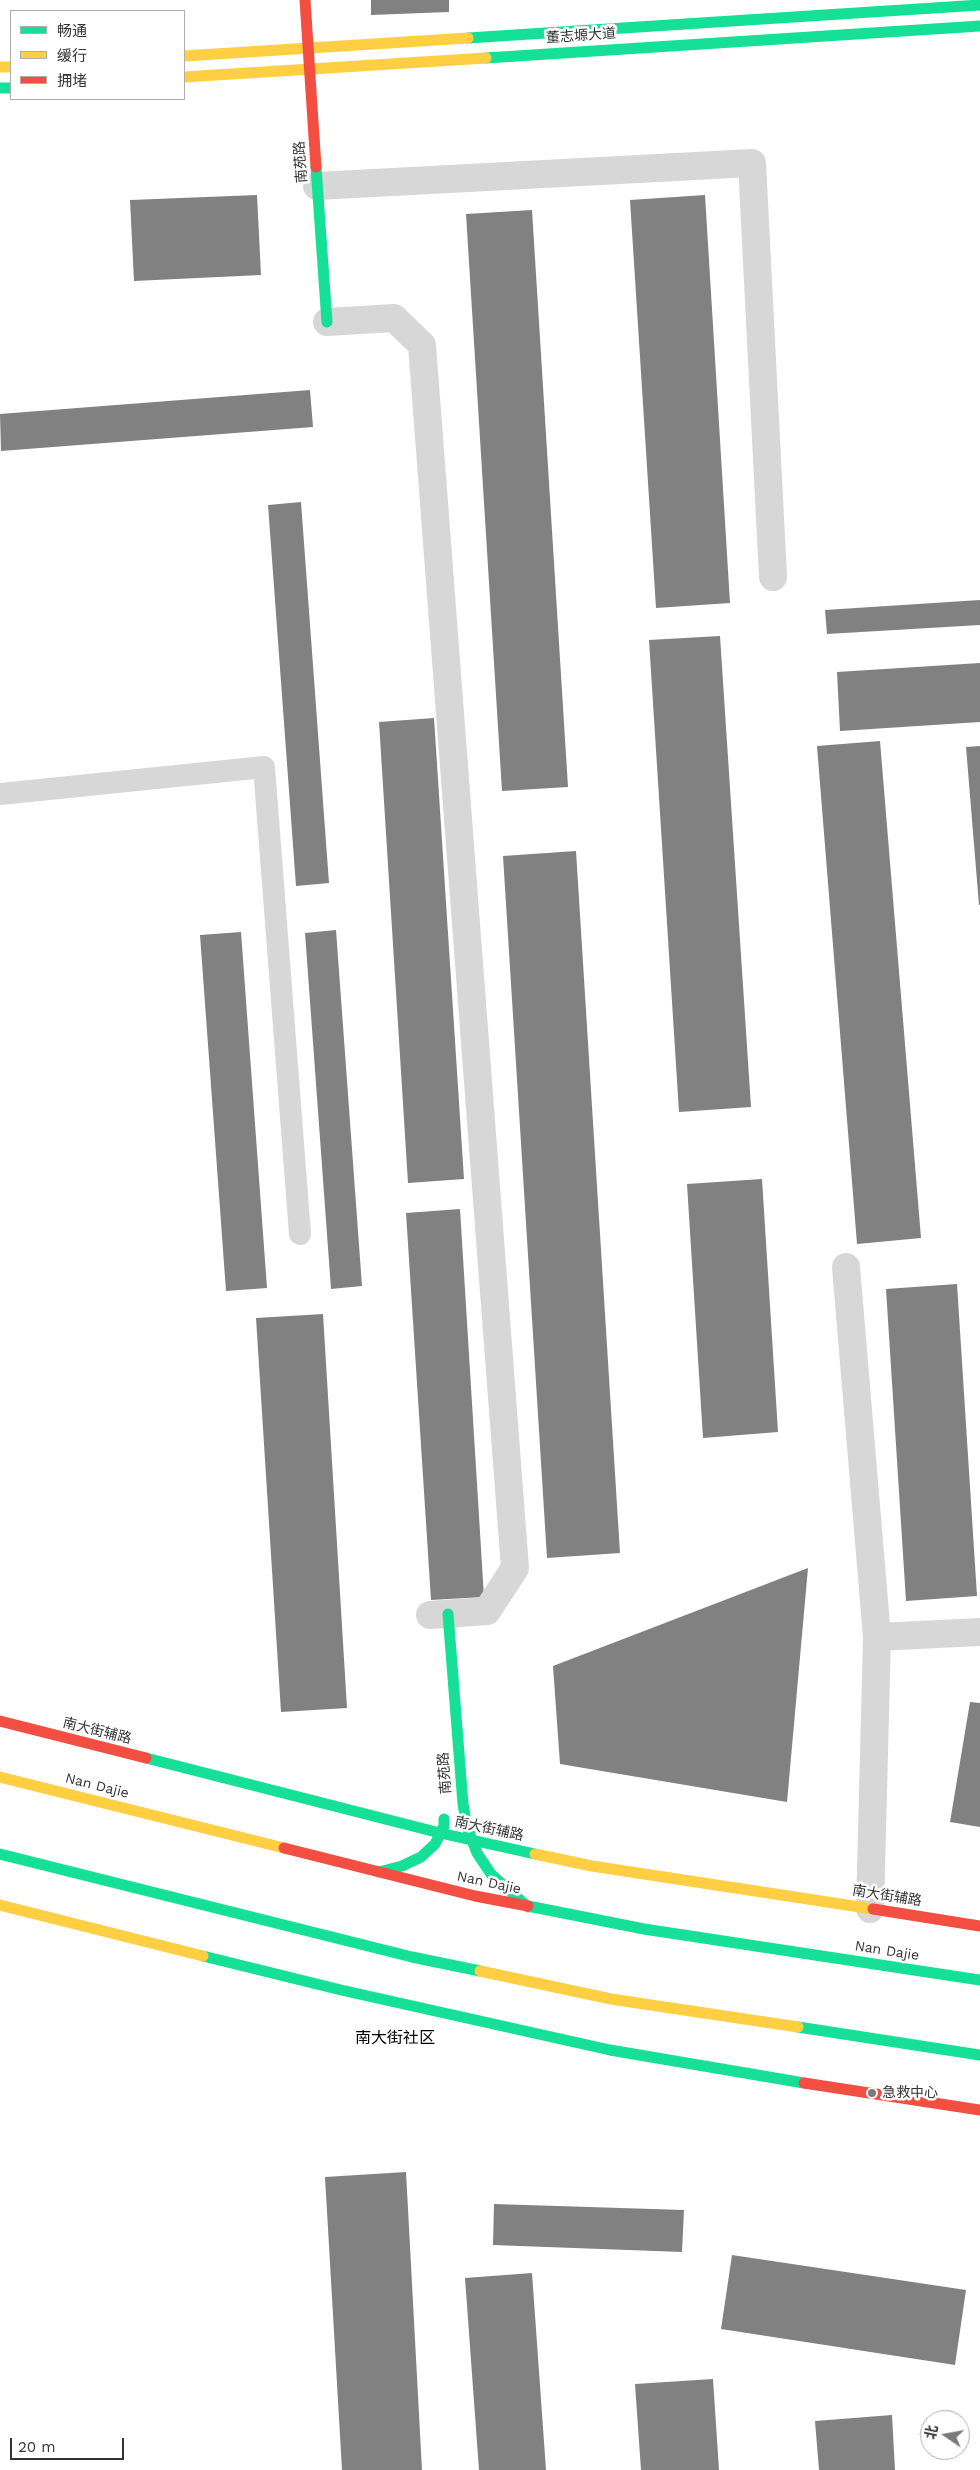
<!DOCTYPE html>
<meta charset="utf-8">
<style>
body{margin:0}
#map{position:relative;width:980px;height:2470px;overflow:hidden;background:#fff;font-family:"Work Sans","Noto Sans SC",sans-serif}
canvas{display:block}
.legend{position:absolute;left:10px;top:10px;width:175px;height:90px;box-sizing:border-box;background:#fff;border:1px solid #adadad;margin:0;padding:6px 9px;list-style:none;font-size:15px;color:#333}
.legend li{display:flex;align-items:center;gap:10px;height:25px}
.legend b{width:25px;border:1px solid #adadad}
.north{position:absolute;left:920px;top:2410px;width:50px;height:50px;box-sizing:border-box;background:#fff;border:1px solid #adadad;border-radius:50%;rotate:282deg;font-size:14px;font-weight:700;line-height:20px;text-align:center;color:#333}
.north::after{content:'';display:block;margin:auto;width:18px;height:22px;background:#7a7a7a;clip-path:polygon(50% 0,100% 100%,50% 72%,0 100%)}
.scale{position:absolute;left:10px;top:2438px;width:114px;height:22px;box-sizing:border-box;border:2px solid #333;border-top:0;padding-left:6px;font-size:15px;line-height:18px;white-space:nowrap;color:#333;-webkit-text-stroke:4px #fff;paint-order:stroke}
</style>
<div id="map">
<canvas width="980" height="2470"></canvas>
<ul class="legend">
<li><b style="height:6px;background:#16e098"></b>畅通</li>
<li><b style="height:6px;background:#ffcf43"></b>缓行</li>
<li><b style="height:6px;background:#f24e42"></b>拥堵</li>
</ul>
<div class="north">北</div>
<div class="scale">20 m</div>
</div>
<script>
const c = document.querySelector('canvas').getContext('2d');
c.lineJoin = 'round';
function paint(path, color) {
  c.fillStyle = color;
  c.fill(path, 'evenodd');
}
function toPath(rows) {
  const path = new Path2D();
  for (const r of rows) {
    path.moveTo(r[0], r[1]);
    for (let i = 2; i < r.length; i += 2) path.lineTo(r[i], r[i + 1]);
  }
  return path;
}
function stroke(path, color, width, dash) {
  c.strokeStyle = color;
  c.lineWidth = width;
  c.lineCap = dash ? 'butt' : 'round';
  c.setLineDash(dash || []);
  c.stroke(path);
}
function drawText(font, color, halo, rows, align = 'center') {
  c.font = font + ' "Work Sans","Noto Sans SC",sans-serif';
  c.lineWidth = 5;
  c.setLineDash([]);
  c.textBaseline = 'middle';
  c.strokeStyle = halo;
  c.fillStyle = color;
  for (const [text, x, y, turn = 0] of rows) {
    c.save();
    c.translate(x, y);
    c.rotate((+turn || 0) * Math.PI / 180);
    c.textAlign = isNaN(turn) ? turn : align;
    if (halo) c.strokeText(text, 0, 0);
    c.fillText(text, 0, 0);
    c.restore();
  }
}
const building = toPath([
 [371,0,449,0,449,12,371,15],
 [257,195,261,275,134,281,130,200],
 [705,195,730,603,656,608,630,200],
 [532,210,568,787,502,791,466,214],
 [310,390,313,427,1,451,0,414],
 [301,502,329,883,296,886,268,505],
 [980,600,980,625,827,634,825,610],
 [720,636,751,1107,679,1112,649,640],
 [980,663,980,722,840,731,837,672],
 [434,718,464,1179,408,1183,379,722],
 [880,741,921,1238,857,1244,817,746],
 [980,746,980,905,979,905,966,747],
 [576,851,620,1553,547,1558,503,856],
 [336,930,362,1286,331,1289,305,933],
 [241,932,267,1288,226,1291,200,935],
 [762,1179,778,1432,703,1438,687,1184],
 [460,1209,484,1597,431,1600,406,1213],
 [957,1284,977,1596,906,1601,886,1289],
 [323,1314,347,1708,281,1712,256,1318],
 [808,1568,787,1802,560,1764,553,1666],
 [970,1702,980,1703,980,1827,950,1822],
 [406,2172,422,2470,342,2470,325,2177],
 [494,2204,684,2210,682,2252,493,2245],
 [732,2255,966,2290,955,2365,721,2329],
 [532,2273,546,2470,479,2470,465,2278],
 [713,2379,719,2470,641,2470,635,2384],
 [892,2415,895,2470,819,2470,815,2421]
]);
const lane = toPath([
 [0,794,264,767,300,1234]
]);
const street = toPath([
 [317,186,752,163,773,577],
 [327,322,394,318,422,345,515,1568,487,1611,430,1615],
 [846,1267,877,1637,870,1909],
 [877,1637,980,1632]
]);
const fast = toPath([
 [468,38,980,5],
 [486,58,980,26],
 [0,88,11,88],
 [316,167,327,322],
 [448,1614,463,1804,467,1827,477,1853,491,1874,528,1907],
 [146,1758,440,1833,535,1854],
 [0,1854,412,1957,480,1971],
 [379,1872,402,1866,421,1857,435,1844,444,1826,444,1819],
 [528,1906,644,1929,980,1980],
 [203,1956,341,1990,610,2050,804,2083],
 [798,2027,980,2055]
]);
const slow = toPath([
 [184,56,468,38],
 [0,67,11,67],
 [184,77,486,58],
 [0,1777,284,1848],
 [535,1854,592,1866,873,1909],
 [0,1905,203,1956],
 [480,1971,611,1999,798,2027]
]);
const jam = toPath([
 [305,0,316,167],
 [0,1721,146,1758],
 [284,1848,475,1896,528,1906],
 [873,1909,980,1926],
 [804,2083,980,2110]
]);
const markers = [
 [872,2093,5,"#7a7a7a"]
];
const streetNames = [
 ["董志塬大道",581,36,-4],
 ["南苑路",301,162,-94],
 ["南大街辅路",97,1731,14],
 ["南苑路",445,1773,-94],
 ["Nan Dajie",97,1786,14],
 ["南大街辅路",489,1829,12],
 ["Nan Dajie",489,1883,12],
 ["南大街辅路",887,1896,9],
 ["Nan Dajie",887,1951,9]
];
const poiNames = [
 ["急救中心",882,2093]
];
const quarterNames = [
 ["南大街社区",395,2038]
];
paint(building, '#818181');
stroke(lane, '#d7d7d7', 22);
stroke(street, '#d7d7d7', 28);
stroke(fast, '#16e098', 11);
stroke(slow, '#ffcf43', 11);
stroke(jam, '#f24e42', 11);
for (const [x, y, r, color] of markers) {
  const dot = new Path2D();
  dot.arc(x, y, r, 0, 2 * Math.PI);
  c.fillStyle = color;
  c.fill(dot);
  stroke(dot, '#fff', 2);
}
drawText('14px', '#333', '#fff', streetNames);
drawText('14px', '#333', '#fff', poiNames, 'left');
drawText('16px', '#000', '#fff', quarterNames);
</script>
